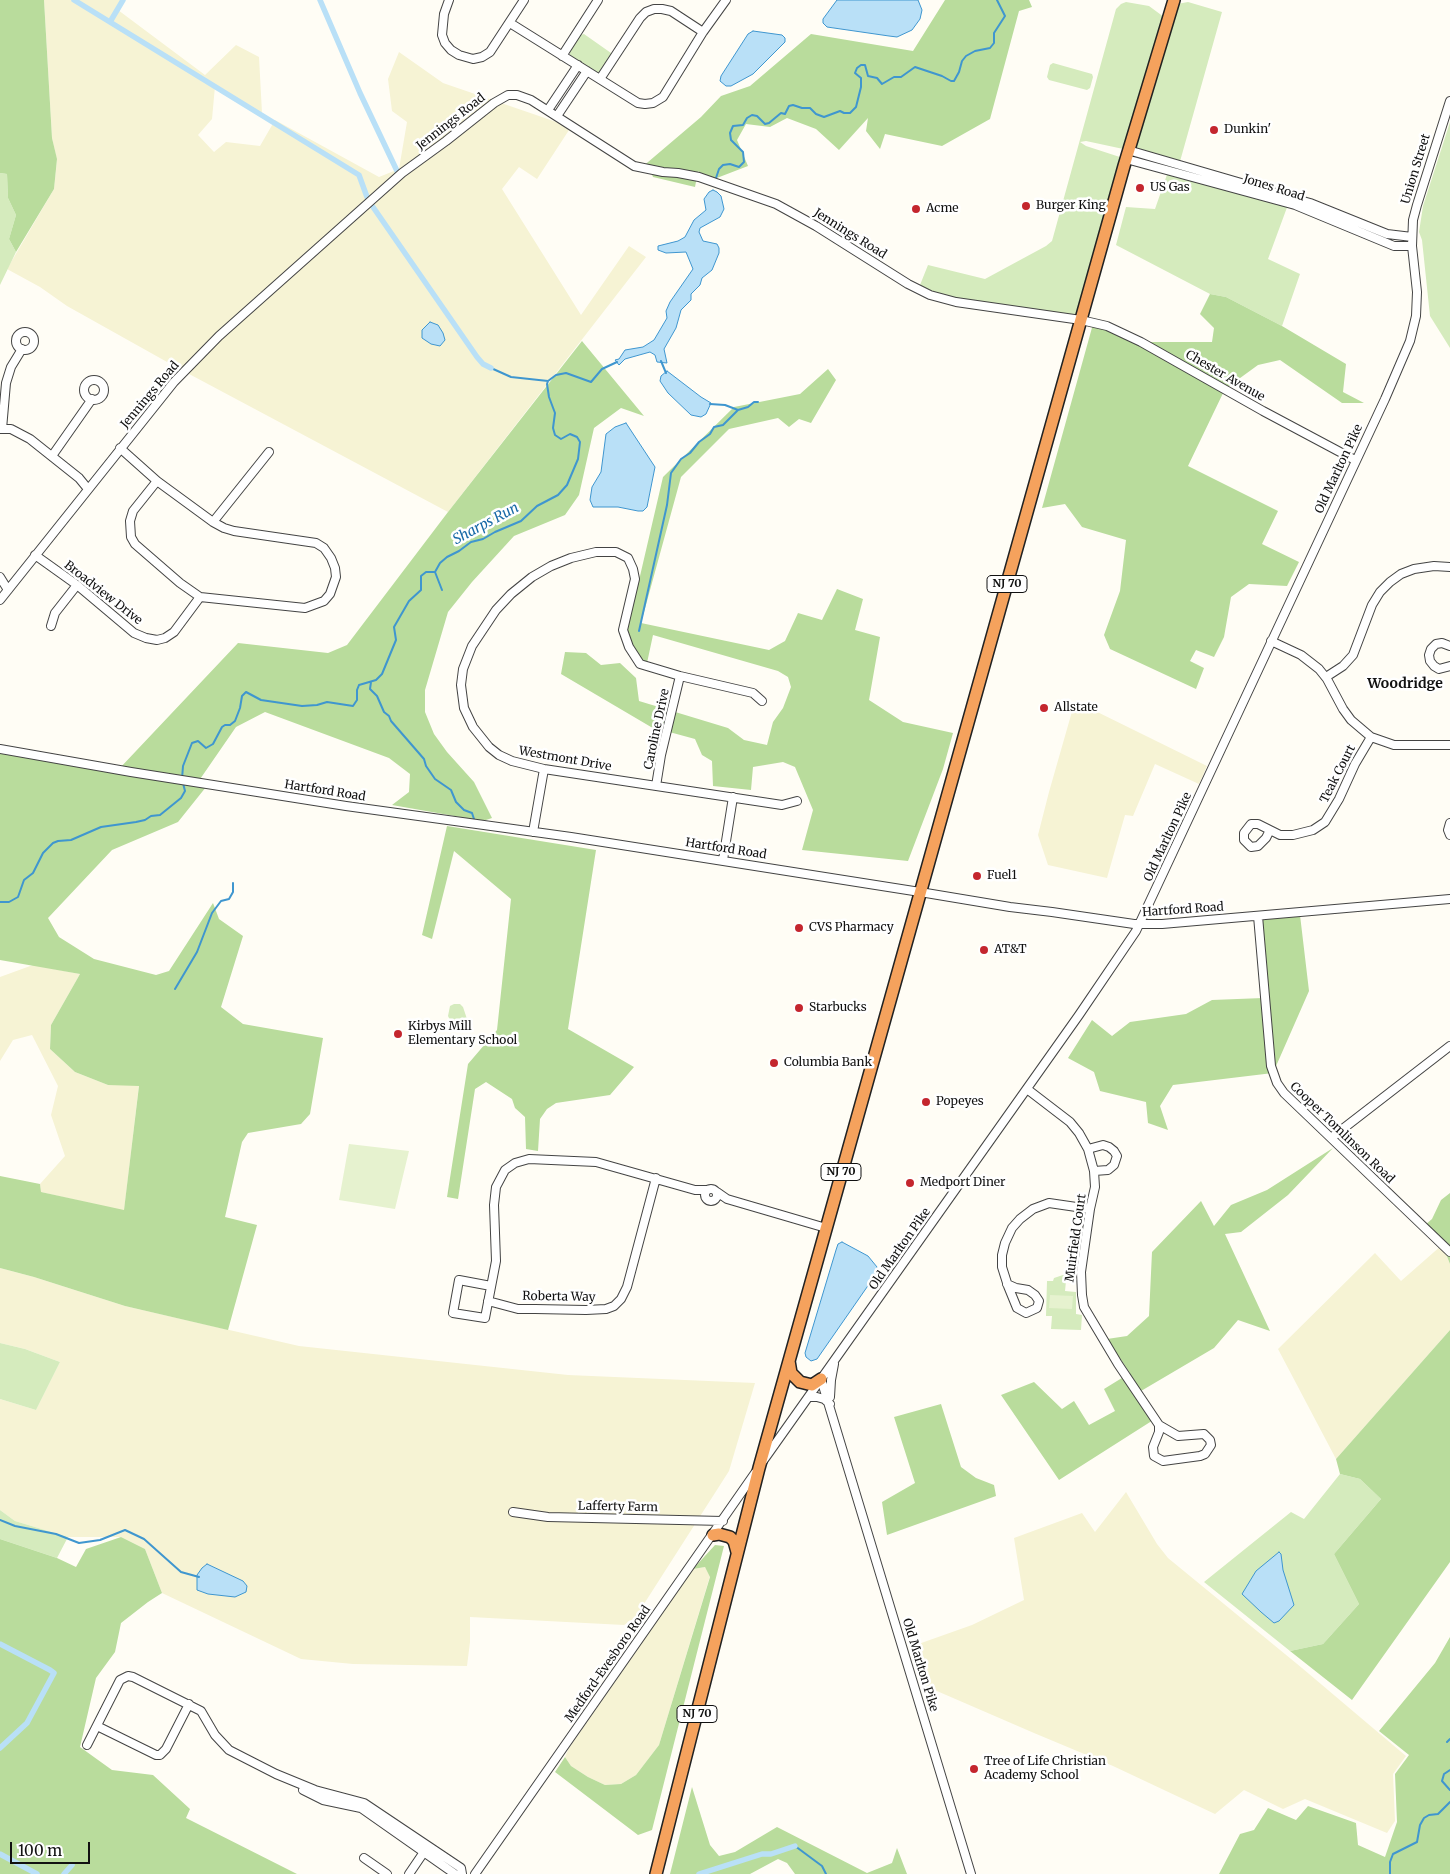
<!DOCTYPE html>
<style>
body{margin:0}
#map{position:relative;width:1450px;height:1874px;overflow:hidden;background:#fffdf5;font-family:Merriweather,serif}
canvas{display:block}
.scale{position:absolute;left:10px;top:1842px;width:80px;height:22px;box-sizing:border-box;border:2px solid #111;border-top:0;padding-left:6px;font-size:15px;line-height:18px;white-space:nowrap;color:#111;-webkit-text-stroke:4px #fff;paint-order:stroke}
</style>
<div id="map">
<canvas width="1450" height="1874"></canvas>
<div class="scale">100 m</div>
</div>
<script>
const c = document.querySelector('canvas').getContext('2d');
c.lineJoin = 'round';
function paint(path, color) {
  c.fillStyle = color;
  c.fill(path, 'evenodd');
}
function toPath(rows) {
  const path = new Path2D();
  for (const r of rows) {
    if (r.length === 3) {
      path.moveTo(r[0] + r[2], r[1]);
      path.arc(r[0], r[1], r[2], 0, 2 * Math.PI);
      continue;
    }
    path.moveTo(r[0], r[1]);
    for (let i = 2; i < r.length; i += 2) path.lineTo(r[i], r[i + 1]);
  }
  return path;
}
function stroke(path, color, width, dash) {
  c.strokeStyle = color;
  c.lineWidth = width;
  c.lineCap = dash ? 'butt' : 'round';
  c.setLineDash(dash || []);
  c.stroke(path);
}
function drawText(font, color, halo, rows, align = 'center') {
  c.font = font + ' Merriweather,serif';
  c.lineWidth = 5;
  c.setLineDash([]);
  c.textBaseline = 'middle';
  c.strokeStyle = halo;
  c.fillStyle = color;
  for (const [text, x, y, turn = 0] of rows) {
    c.save();
    c.translate(x, y);
    c.rotate((+turn || 0) * Math.PI / 180);
    c.textAlign = isNaN(turn) ? turn : align;
    if (halo) c.strokeText(text, 0, 0);
    c.fillText(text, 0, 0);
    c.restore();
  }
}
const farmland = toPath([
 [44,0,125,0,118,10,205,75,236,45,259,57,262,113,215,86,212,119,198,135,214,152,226,142,260,146,275,120,379,177,399,169,407,122,392,111,388,79,399,52,443,83,571,127,537,179,519,167,502,189,581,315,629,246,646,257,448,512,176,367,67,306,40,287,7,269,54,189,57,160,52,138],
 [1075,701,1207,766,1199,784,1155,764,1133,816,1125,815,1107,878,1048,865,1038,835,1049,792],
 [33,965,80,974,51,1025,50,1049,75,1072,108,1085,139,1085,124,1211,41,1192,40,1184,65,1156,51,1115,58,1086,32,1035,13,1040,0,1061,0,977],
 [1442,1245,1450,1264,1450,1330,1336,1459,1278,1349,1375,1253,1401,1281],
 [0,1268,34,1277,125,1306,299,1346,568,1375,755,1383,729,1471,635,1618,624,1625,470,1617,470,1642,467,1666,353,1664,301,1659,162,1593,145,1549,121,1537,68,1537,15,1521,0,1510,0,1399,36,1410,60,1362,25,1349,0,1343],
 [1126,1492,1157,1544,1168,1558,1302,1668,1406,1756,1393,1774,1395,1821,1387,1833,1305,1799,1283,1809,1244,1790,1215,1814,1113,1766,1034,1733,923,1685,910,1647,972,1625,1024,1600,1014,1538,1082,1513,1095,1532],
 [705,1567,710,1576,659,1745,636,1775,621,1784,605,1785,588,1777,571,1766,565,1757,569,1748,693,1569]
]);
const green = toPath([
 [1126,2,1149,6,1168,20,1172,5,1188,2,1222,12,1179,165,1128,150,1086,141,1080,142,1086,146,1126,159,1081,320,956,302,918,290,928,265,985,279,1046,246,1052,241,1113,20,1116,9,1121,4],
 [584,34,611,53,611,56,601,72,596,72,570,55,570,49,580,35],
 [1053,63,1092,74,1093,77,1090,88,1087,90,1049,80,1047,77,1050,65],
 [1450,122,1450,348,1430,316,1422,240,1419,232,1423,206],
 [1170,166,1289,202,1268,259,1300,274,1282,326,1226,297,1210,294,1116,245,1126,207,1155,209],
 [0,173,7,174,8,198,16,215,9,239,16,252,0,285],
 [454,1004,460,1004,463,1007,467,1019,472,1020,473,1025,456,1024,450,1020,448,1016,450,1006],
 [1069,1273,1069,1280,1066,1281,1065,1291,1076,1292,1076,1314,1082,1315,1081,1330,1051,1329,1052,1316,1046,1316,1047,1281,1053,1281,1054,1278],
 [0,1343,25,1349,60,1362,36,1410,0,1399],
 [1340,1474,1360,1479,1381,1499,1334,1554,1359,1604,1323,1644,1290,1651,1204,1582,1291,1512,1304,1519],
 [0,1510,15,1521,68,1537,57,1558,0,1539]
]);
const forest = toPath([
 [0,0,44,0,52,138,57,159,54,189,16,252,9,239,16,215,8,198,7,174,0,173],
 [945,0,1029,0,1032,7,1019,11,990,119,942,146,885,134,880,149,866,131,868,118,839,150,816,129,787,118,770,127,746,124,737,140,748,166,709,181,698,171,695,187,653,177,650,170,641,168,701,117,721,96,750,86,811,34,913,51],
 [1210,294,1226,297,1282,326,1346,364,1343,392,1364,403,1342,403,1280,360,1258,365,1225,389,1188,466,1278,511,1262,544,1299,562,1287,586,1249,584,1231,597,1224,637,1214,657,1196,650,1190,661,1204,668,1196,689,1110,649,1104,635,1120,591,1126,540,1082,527,1065,504,1042,508,1093,324,1137,342,1212,342,1214,328,1200,314],
 [582,341,644,416,621,408,594,428,579,495,565,515,514,536,472,582,448,612,425,690,425,712,434,734,447,752,474,782,492,818,483,821,392,805,409,792,410,774,389,758,265,712,236,727,196,785,206,787,178,822,112,850,48,918,59,937,94,959,156,975,169,971,213,903,219,919,243,936,221,1007,243,1024,323,1038,310,1114,301,1124,248,1133,242,1142,225,1217,257,1225,228,1330,125,1306,34,1277,0,1268,0,1176,40,1184,41,1192,124,1210,139,1086,108,1085,75,1072,50,1049,51,1025,80,974,0,960,0,751,119,769,238,643,328,653,347,645,448,512],
 [828,369,836,380,811,423,799,419,789,427,778,418,729,429,681,477,641,623,769,650,785,641,798,613,822,620,837,589,863,599,855,630,880,637,869,700,903,722,953,733,943,769,908,861,802,850,813,810,795,767,783,762,753,767,751,790,713,786,712,761,702,755,695,739,651,727,561,674,565,652,586,653,601,665,620,663,636,678,639,701,728,728,744,740,767,745,773,722,783,708,791,687,788,677,778,671,653,635,647,663,637,656,627,632,663,477,734,407,800,394],
 [447,826,596,850,568,1029,634,1067,610,1095,556,1103,547,1109,540,1119,538,1151,526,1149,525,1117,515,1108,512,1099,486,1082,475,1089,458,1199,447,1197,468,1064,497,1030,511,899,454,851,432,939,422,935],
 [1300,915,1309,991,1273,1073,1173,1085,1160,1106,1168,1130,1148,1123,1146,1102,1100,1091,1094,1072,1068,1058,1092,1020,1112,1036,1130,1022,1186,1014,1212,1000,1263,998,1260,918],
 [1333,1148,1288,1195,1241,1232,1225,1234,1270,1331,1238,1320,1214,1348,1141,1391,1158,1417,1059,1480,1001,1395,1034,1382,1062,1409,1074,1401,1089,1425,1115,1411,1104,1389,1130,1373,1107,1339,1127,1336,1149,1316,1152,1252,1201,1201,1214,1226,1231,1205,1267,1190],
 [1450,1193,1450,1264,1440,1239,1425,1225,1432,1219,1441,1200],
 [1450,1330,1450,1562,1352,1700,1290,1651,1323,1644,1359,1604,1334,1554,1381,1499,1360,1479,1340,1474,1336,1459],
 [941,1404,961,1467,976,1478,994,1485,996,1496,887,1535,882,1502,915,1483,894,1417],
 [121,1537,145,1549,162,1593,148,1602,121,1623,115,1652,96,1678,80,1747,112,1770,153,1775,190,1809,186,1818,297,1874,0,1874,0,1539,57,1558,76,1567,86,1549],
 [715,1545,724,1546,652,1830,638,1835,555,1772,565,1757,571,1766,588,1777,605,1785,621,1784,636,1775,659,1745,710,1577,705,1567,693,1569],
 [1450,1637,1450,1874,1219,1874,1240,1834,1254,1830,1268,1808,1296,1820,1308,1806,1356,1823,1358,1845,1385,1857,1397,1822,1395,1774,1409,1755,1379,1731,1435,1663],
 [692,1787,710,1845,719,1856,735,1852,777,1827,867,1873,892,1863,897,1848,907,1874,795,1874,787,1863,778,1859,750,1874,670,1874]
]);
const pitch = toPath([
 [349,1144,409,1151,395,1209,339,1200],
 [1050,1295,1073,1296,1072,1309,1049,1308]
]);
const water = toPath([
 [837,0,918,0,922,10,920,19,912,30,897,37,889,36,827,27,823,23,823,19,837,0],
 [753,31,782,35,785,38,785,42,753,74,731,86,726,86,720,81,721,76,748,34,753,31],
 [713,190,717,192,721,196,724,209,720,217,700,228,699,232,703,241,717,244,719,248,719,253,712,270,702,278,700,285,691,294,691,300,681,310,676,328,664,349,667,363,657,362,655,355,650,352,625,359,619,365,615,360,619,359,625,350,643,347,654,340,667,318,666,311,670,302,693,269,686,252,666,253,658,250,658,246,678,241,685,237,694,220,706,210,704,199,709,192,713,190],
 [430,322,438,325,443,333,445,340,440,346,431,344,422,338,422,330,430,322],
 [667,371,701,397,711,403,706,414,701,417,691,415,668,393,660,381,661,376,667,371],
 [626,423,655,467,647,507,643,511,638,511,618,507,593,507,590,500,592,487,601,472,606,434,615,427,626,423],
 [842,1242,868,1256,877,1267,877,1270,874,1277,817,1359,811,1361,806,1357,805,1353,836,1250,838,1244,842,1242],
 [1279,1552,1281,1554,1283,1570,1294,1605,1279,1621,1274,1623,1261,1612,1242,1594,1256,1571,1279,1552],
 [207,1564,243,1581,247,1586,246,1592,235,1597,208,1594,197,1590,197,1575,202,1568,207,1564]
]);
const stream = toPath([
 [715,181,719,169,723,165,730,164,739,167,744,162,743,152,731,140,730,133,733,126,743,125,747,118,752,115,757,116,765,124,769,123,781,113,785,114,789,106,793,105,802,108,810,108,816,114,824,117,840,111,844,113,850,113,856,107,861,87,861,78,855,73,857,68,861,65,865,65,868,76,877,78,882,84,894,77,901,77,915,67,942,76,951,81,954,81,959,72,962,61,966,56,975,51,990,48,994,43,994,33,1005,16,997,0],
 [661,361,666,373],
 [491,368,511,377,548,381],
 [548,381,556,375,566,373,591,382,602,369,617,362],
 [710,404,725,405,738,410],
 [435,572,440,563,447,557,459,551,471,542,483,539,495,532,521,521,537,506,558,495,567,485,578,459,580,442,577,437,570,434,561,439,555,435,553,428,555,413,549,397,547,384,548,381],
 [435,572,442,590],
 [639,631,667,505,671,473,681,459,690,453,699,442,710,434,714,427,723,425,738,410,748,407,754,402,758,402],
 [371,682,370,689,377,696,384,712,389,716,391,721,424,759,426,766,435,779,451,790,456,802,464,810,472,813,474,819],
 [182,779,183,766,192,743,198,741,206,748,213,744,222,727,225,725,230,725,235,721,240,708,242,696,246,692,261,700,302,706,317,705,327,702,353,706,357,700,357,690,359,685,376,680,382,674,396,640,394,627,409,601,421,590,421,576,426,572,435,572],
 [0,902,9,902,18,897,24,880,33,873,43,853,53,843,58,841,71,840,101,827,136,822,145,820,151,816,160,815,181,798,185,791,183,783],
 [175,989,197,952,212,913,221,901,229,899,233,892,233,883],
 [0,1520,15,1526,56,1534,79,1543,100,1540,125,1530,144,1539,181,1572,199,1577],
 [1447,1742,1450,1739],
 [1450,1770,1444,1774,1442,1781,1450,1790],
 [795,1846,822,1866,826,1874],
 [1390,1874,1390,1862,1393,1854,1417,1842,1420,1825,1424,1818,1429,1815,1438,1814,1450,1802]
]);
const canal = toPath([
 [74,0,359,175,367,197],
 [320,0,360,93,398,173],
 [110,22,123,0],
 [373,207,477,357,483,364,491,368],
 [0,1644,50,1670,54,1673,27,1723,0,1748],
 [0,1854,37,1874],
 [64,1874,72,1865],
 [699,1874,762,1854,771,1854,795,1846]
]);
const minor = toPath([
 [449,0,444,14,442,35,445,43,451,50,459,55,473,59,482,57,490,52,524,0],
 [510,23,638,103,645,104,653,103,663,97,703,32,726,0],
 [562,56,598,0],
 [600,79,640,18,646,12,654,9,662,9,671,11,703,32],
 [548,110,578,65],
 [557,116,587,71],
 [1128,150,1310,203,1387,234,1412,237],
 [1126,159,1295,205,1394,246,1412,246],
 [25,341,9],
 [94,390,10],
 [0,429,11,429,30,439,79,478,88,489],
 [2,429,6,383,11,367,22,349],
 [120,448,157,481],
 [52,456,92,399],
 [157,481,213,522,224,528,234,531,316,543,324,548,331,558,335,568,336,577,330,594,324,601,305,608,200,597,180,583,135,544,131,537,130,521,133,511,157,481],
 [213,522,269,452],
 [35,555,77,585,134,633,146,638,157,640,165,638,174,632,200,597],
 [0,577,8,590],
 [0,600,174,382,219,336,402,173,446,141,494,103,508,95,517,95,531,100,634,166,663,172,678,173,699,177,776,204,816,226,908,284,930,295,956,302,1081,320,1107,326,1141,342,1263,411,1355,460],
 [51,626,55,613,77,585],
 [1271,641,1301,655,1319,669,1327,679,1343,709,1351,720,1371,737,1394,745,1450,745],
 [1450,646,1442,643,1436,644,1431,649,1429,655,1430,661,1434,666,1439,669,1450,666],
 [1326,677,1343,666,1353,655,1372,605,1380,592,1390,582,1401,574,1414,569,1434,566,1450,567],
 [762,701,753,693,680,676,640,664,629,647,623,630,635,579,633,569,628,558,616,552,596,552,571,558,551,566,532,577,511,594,496,610,472,646,463,669,461,685,464,708,473,727,489,747,499,755,512,761,544,769,782,805,797,801],
 [0,749,131,772,346,806,571,837,920,892,1010,907,1052,912,1134,924,1162,924,1450,899],
 [656,786,661,755,680,676],
 [1450,823,1448,830,1450,835],
 [1270,830,1266,838,1258,846,1251,847,1244,840,1244,833,1251,824,1258,824,1280,835,1293,835,1313,830,1325,822,1339,799,1355,764,1371,737],
 [533,832,544,769],
 [723,860,733,797],
 [1258,916,1271,1066,1277,1083,1284,1093,1450,1252],
 [1027,1089,1070,1122,1079,1133,1088,1149,1094,1171,1095,1187,1090,1209,1081,1272,1082,1295,1084,1307,1118,1364,1159,1425,1159,1432,1153,1447,1154,1456,1163,1461,1200,1456,1205,1454,1211,1445,1210,1440,1204,1434,1178,1436,1159,1425],
 [1331,1138,1450,1046],
 [1088,1149,1103,1145,1109,1147,1114,1151,1117,1156,1114,1165,1108,1170,1094,1171],
 [711,1195,6],
 [717,1192,727,1199,826,1228],
 [1007,1284,1016,1288,1028,1290,1035,1295,1039,1301,1037,1308,1026,1313,1017,1308,1008,1286,1002,1267,1002,1255,1005,1243,1012,1228,1020,1219,1033,1209,1049,1203,1090,1209],
 [491,1286,459,1280,453,1313,485,1318,496,1261,494,1205,496,1187,505,1170,515,1163,529,1159,596,1162,695,1190,706,1190],
 [488,1301,518,1309,535,1309,586,1310,606,1309,614,1306,621,1299,627,1287,656,1178],
 [821,1379,971,1874],
 [809,1397,817,1397,824,1399,830,1404],
 [830,1397,831,1380,834,1364],
 [763,1461,1079,1015,1136,931,1385,399,1410,341,1416,316,1417,292,1412,246,1413,220,1417,205,1450,101],
 [513,1512,548,1517,723,1521],
 [97,1726,156,1755,160,1755,166,1749,189,1704],
 [87,1745,120,1680,128,1676,133,1677,201,1711,215,1735,229,1750,276,1774,315,1790,364,1803,461,1868,462,1874],
 [303,1790,323,1800,361,1808,455,1874],
 [364,1858,387,1874],
 [409,1874,426,1849],
 [475,1874,755,1473]
]);
const highway = toPath([
 [789,1361,791,1373,800,1382,812,1385,821,1379],
 [713,1535,719,1534,730,1537,734,1541,737,1552],
 [656,1874,759,1468,1124,166,1174,0]
]);
const markers = [
 [1214,130,5,"#c4262e"],
 [1140,188,5,"#c4262e"],
 [1026,206,5,"#c4262e"],
 [916,209,5,"#c4262e"],
 [1044,708,5,"#c4262e"],
 [977,876,5,"#c4262e"],
 [799,928,5,"#c4262e"],
 [984,950,5,"#c4262e"],
 [799,1008,5,"#c4262e"],
 [398,1034,5,"#c4262e"],
 [774,1063,5,"#c4262e"],
 [926,1102,5,"#c4262e"],
 [910,1183,5,"#c4262e"],
 [974,1769,5,"#c4262e"]
];
const shields = [
 [1007,584,40],
 [841,1172,40],
 [697,1714,40]
];
const shieldNames = [
 ["NJ 70",1007,584],
 ["NJ 70",841,1172],
 ["NJ 70",697,1714]
];
const streetNames = [
 ["Jennings Road",451,122,-38],
 ["Union Street",1416,169,-73],
 ["Jones Road",1274,188,17],
 ["Jennings Road",850,234,32],
 ["Chester Avenue",1225,376,30],
 ["Jennings Road",150,395,-50],
 ["Old Marlton Pike",1339,469,-65],
 ["Broadview Drive",103,593,38],
 ["Caroline Drive",657,729,-78],
 ["Westmont Drive",565,759,10],
 ["Teak Court",1338,774,-63],
 ["Hartford Road",325,791,9],
 ["Old Marlton Pike",1168,837,-65],
 ["Hartford Road",726,849,9],
 ["Hartford Road",1183,910,-4],
 ["Cooper Tomlinson Road",1342,1133,44],
 ["Muirfield Court",1076,1238,-82],
 ["Old Marlton Pike",900,1249,-55],
 ["Roberta Way",559,1297,1],
 ["Lafferty Farm",618,1507,1],
 ["Medford-Evesboro Road",608,1664,-55],
 ["Old Marlton Pike",920,1665,73]
];
const poiNames = [
 ["Dunkin'",1224,130],
 ["US Gas",1150,188],
 ["Burger King",1036,206],
 ["Acme",926,209],
 ["Allstate",1054,708],
 ["Fuel1",987,876],
 ["CVS Pharmacy",809,928],
 ["AT&T",994,950],
 ["Starbucks",809,1008],
 ["Kirbys Mill",408,1027],
 ["Elementary School",408,1041],
 ["Columbia Bank",784,1063],
 ["Popeyes",936,1102],
 ["Medport Diner",920,1183],
 ["Tree of Life Christian",984,1762],
 ["Academy School",984,1776]
];
const waterNames = [
 ["Sharps Run",486,524,-28]
];
const neighbourhoodNames = [
 ["Woodridge",1405,684]
];
paint(farmland, '#f6f3d4');
paint(green, '#d5ebbd');
paint(forest, '#b9dc9c');
paint(pitch, '#e6f2cf');
paint(water, '#b9e0f7');
stroke(water, '#3f96cf', 1);
stroke(stream, '#3f96cf', 2);
stroke(canal, '#b9e0f7', 5.5);
stroke(minor, '#444', 10);
stroke(highway, '#222', 14);
stroke(minor, '#fff', 8);
stroke(highway, '#f5a25d', 11);
for (const [x, y, r, color] of markers) {
  const dot = new Path2D();
  dot.arc(x, y, r, 0, 2 * Math.PI);
  c.fillStyle = color;
  c.fill(dot);
  stroke(dot, '#fff', 2);
}
for (const [x, y, w] of shields) {
  const box = new Path2D();
  box.roundRect(x - w / 2, y - 8.5, w, 17, 4);
  c.fillStyle = '#fff';
  c.fill(box);
  stroke(box, '#111', 1);
}
drawText('bold 11px', '#111', null, shieldNames);
drawText('12px', '#111', '#fff', streetNames);
drawText('12px', '#111', '#fff', poiNames, 'left');
drawText('italic 14px', '#1768a6', '#fff', waterNames);
drawText('bold 14px', '#111', '#fff', neighbourhoodNames);
</script>
